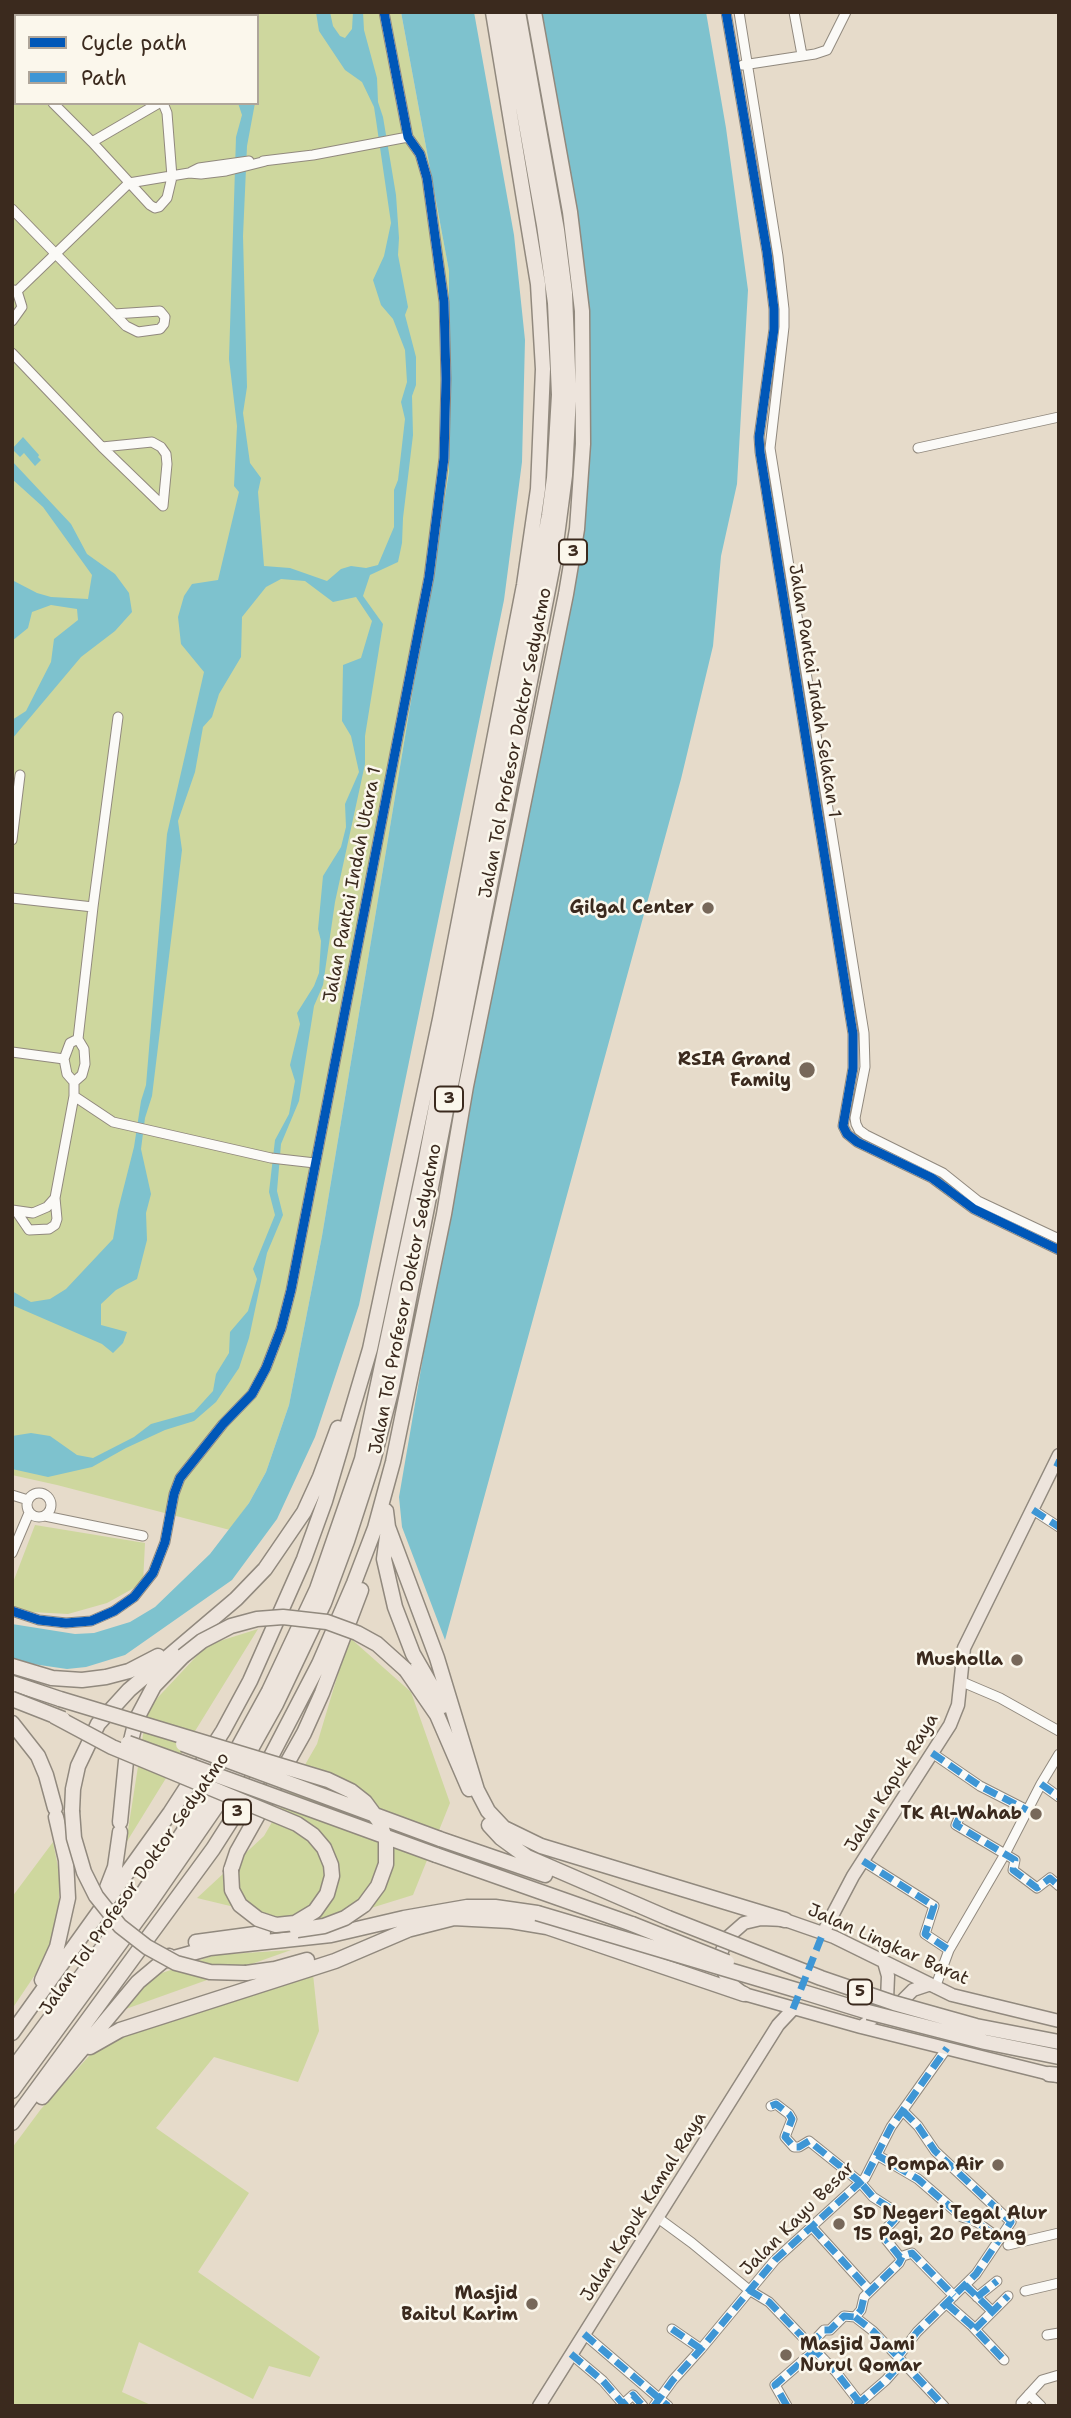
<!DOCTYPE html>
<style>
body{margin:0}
#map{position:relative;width:1071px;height:2418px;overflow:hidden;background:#e6dbca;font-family:"Shantell Sans",sans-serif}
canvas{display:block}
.frame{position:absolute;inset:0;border:14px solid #3b2a1e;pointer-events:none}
.legend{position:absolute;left:14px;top:14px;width:245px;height:91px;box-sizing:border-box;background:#fbf7ec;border:2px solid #aea59a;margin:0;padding:9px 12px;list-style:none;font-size:21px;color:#3b2a1e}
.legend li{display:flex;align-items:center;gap:14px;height:35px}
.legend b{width:35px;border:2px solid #aea59a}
</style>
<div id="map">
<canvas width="1071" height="2418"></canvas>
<div class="frame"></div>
<ul class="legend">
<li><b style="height:9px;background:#0057b8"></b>Cycle path</li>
<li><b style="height:9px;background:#3e96d5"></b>Path</li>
</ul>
</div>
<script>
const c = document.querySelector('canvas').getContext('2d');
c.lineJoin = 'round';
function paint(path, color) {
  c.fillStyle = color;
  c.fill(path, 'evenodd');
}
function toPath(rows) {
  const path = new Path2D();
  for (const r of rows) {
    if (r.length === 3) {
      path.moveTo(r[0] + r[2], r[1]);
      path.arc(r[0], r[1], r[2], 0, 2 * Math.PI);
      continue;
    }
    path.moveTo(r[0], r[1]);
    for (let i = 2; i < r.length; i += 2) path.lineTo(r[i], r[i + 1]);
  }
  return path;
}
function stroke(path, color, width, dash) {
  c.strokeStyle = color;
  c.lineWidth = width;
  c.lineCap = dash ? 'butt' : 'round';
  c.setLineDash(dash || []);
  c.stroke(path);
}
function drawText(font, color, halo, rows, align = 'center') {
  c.font = font + ' "Shantell Sans",sans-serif';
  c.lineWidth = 5;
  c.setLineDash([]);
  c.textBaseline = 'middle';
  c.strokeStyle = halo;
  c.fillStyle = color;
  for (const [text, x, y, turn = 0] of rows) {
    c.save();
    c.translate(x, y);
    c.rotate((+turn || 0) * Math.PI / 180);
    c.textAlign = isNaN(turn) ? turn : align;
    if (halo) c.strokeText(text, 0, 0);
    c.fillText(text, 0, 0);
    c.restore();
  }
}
const green = toPath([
 [12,12,401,12,449,271,449,472,322,1236,289,1405,266,1472,249,1503,230,1530,57,1485,12,1475],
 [16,16,257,16,257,103,16,103],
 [35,1525,145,1543,143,1583,107,1603,68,1614,12,1611,12,1585],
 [258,1629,126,1843,147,1709,207,1645],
 [349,1637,411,1692,450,1803,413,1895,313,1926,197,1898,264,1836,317,1744],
 [53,1842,59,1872,59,1911,49,1954,12,2009,12,1897],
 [291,1950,123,2010,153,1976,215,1955],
 [313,1974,319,2031,298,2082,214,2057,156,2128,249,2193,198,2272,320,2357,310,2377,269,2366,253,2399,139,2342,122,2392,153,2406,12,2406,12,2148,41,2109,99,2045]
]);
const water = toPath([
 [316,12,330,12,333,26,340,36,345,38,352,29,353,12,363,12,364,30,377,78,378,102,383,117,396,195,399,238,398,255,408,307,405,315,416,357,416,385,412,396,413,435,403,518,402,543,398,562,370,575,363,596,383,624,365,736,365,764,335,902,323,985,314,1006,299,1101,281,1144,277,1191,283,1215,267,1253,249,1338,239,1368,216,1402,194,1421,165,1430,126,1448,92,1467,48,1477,12,1469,12,1436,31,1433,50,1436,77,1455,93,1458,134,1437,151,1424,194,1412,213,1391,216,1374,229,1353,230,1332,248,1311,257,1279,253,1269,275,1215,269,1192,275,1140,289,1114,295,1081,290,1065,300,1024,297,1013,314,986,319,973,321,941,318,929,323,876,341,847,346,827,345,804,359,772,351,736,342,721,343,665,361,658,372,621,356,597,333,602,305,581,281,579,266,587,242,617,241,657,219,694,212,717,203,727,195,772,178,821,182,850,152,1096,145,1118,141,1149,151,1194,146,1213,147,1240,137,1279,116,1290,101,1304,101,1325,127,1332,123,1343,113,1353,102,1344,12,1305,12,1291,31,1302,50,1299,66,1289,113,1239,118,1210,134,1147,141,1101,146,1085,167,834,204,672,181,644,178,617,184,596,192,584,218,580,239,492,234,486,237,426,229,359,236,137,242,115,238,103,255,103,247,146,243,236,247,387,243,413,250,463,261,478,258,492,264,566,290,568,327,581,341,569,351,566,366,568,378,565,394,527,394,490,398,480,405,419,401,402,407,382,405,350,393,319,381,305,373,280,384,256,391,223,376,120,374,107,362,82,345,70,319,31],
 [401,12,474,12,514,235,525,340,522,462,504,600,359,1305,315,1437,277,1519,232,1580,125,1655,86,1667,67,1669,12,1661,12,1624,75,1634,94,1633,130,1622,155,1607,210,1554,249,1503,266,1472,289,1405,322,1236,449,472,449,271],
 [536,12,706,12,726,128,748,290,737,484,721,556,713,646,681,779,445,1640,402,1527,399,1497,455,1171,580,524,586,309],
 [23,437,39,455,38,457,41,460,35,466,24,453,20,457,12,449],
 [12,461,71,524,87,554,115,574,129,593,132,612,115,631,81,657,12,739,12,720,26,711,51,662,54,639,78,620,77,609,51,605,32,612,28,628,12,641,12,580,37,593,51,597,88,599,92,575,43,507,12,479]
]);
const minor = toPath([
 [726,12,767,252,774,309,774,329,759,437,760,452,853,1034,853,1068,843,1126,847,1134,857,1142,932,1178,974,1209,1059,1250],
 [739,12,778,256,784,309,784,327,770,448,864,1033,865,1067,855,1118,856,1124,859,1130,866,1135,943,1173,978,1201,1059,1239],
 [794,12,802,55],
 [108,16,113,13,124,13,129,16],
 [743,65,815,54,827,50,846,12],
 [53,103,92,142,150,205,155,208,159,207,167,198,172,177,167,113,163,103],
 [92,142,159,103],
 [263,161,313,155,408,137],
 [191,172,199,168,249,161],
 [12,209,126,326,138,332,160,329,164,324,165,317,160,311,114,314],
 [17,291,129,183,189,173,201,174,226,171,266,161],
 [12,321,22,307,17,291,14,290],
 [12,353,102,447,163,506,167,464,166,454,161,447,152,442,102,447],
 [918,448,1059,417],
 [12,840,20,775],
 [12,898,93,907],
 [78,1039,93,907,118,717],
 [78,1039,84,1049,85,1064,82,1075,74,1082,67,1074,64,1059,70,1043,78,1039],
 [12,1052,64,1059],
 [74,1096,113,1122,271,1158,315,1163],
 [12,1210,33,1213,47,1207,55,1198,74,1096,74,1082],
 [16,1211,29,1230,49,1229,55,1225,57,1219,55,1198],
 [39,1505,12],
 [12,1495,28,1500],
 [1033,1510,1059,1527],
 [45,1516,143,1536],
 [12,1553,29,1513],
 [12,1611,39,1620,66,1623,91,1621,114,1611,134,1597,153,1573,165,1542,174,1494,180,1478,223,1424,252,1394,266,1368,281,1329,291,1290,429,577,444,458,446,379,444,302,427,178,420,154,408,137,384,12],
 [960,1681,1000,1698,1059,1731],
 [932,1753,980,1786,1027,1810],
 [1041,1784,1059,1797],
 [959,1818,956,1825,1015,1860,1013,1870,1037,1888,1050,1878,1059,1886],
 [863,1861,934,1906,925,1934,949,1950],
 [935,1988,949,1950,1005,1854,1041,1784,1059,1754],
 [771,2106,776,2104,789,2114,792,2119,785,2137,794,2147,799,2147,809,2141,860,2182,873,2197,890,2208,895,2219,883,2232,884,2237,900,2257,912,2253,954,2296],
 [903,2111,918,2126,935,2151,1011,2222,976,2274,917,2332,898,2357,944,2406],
 [877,2155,918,2179,962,2217,977,2222,1000,2239],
 [658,2218,692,2243,749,2290,769,2302,836,2372,860,2403],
 [812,2227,870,2291],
 [1008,2245,1059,2233],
 [965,2285,992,2311],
 [1025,2291,1059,2283],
 [977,2297,997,2281],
 [947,2304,971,2325,1004,2360],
 [855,2317,873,2331,898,2357],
 [672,2329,701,2349],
 [975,2329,1008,2296],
 [584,2334,668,2406],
 [1047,2335,1059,2333],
 [810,2345,824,2330,830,2330,844,2316,855,2317,861,2310,864,2297,899,2263,902,2257],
 [571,2354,603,2381,623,2404,633,2395,643,2406],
 [1029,2394,1041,2406],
 [1021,2403,1042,2380,1059,2375],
 [654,2406,673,2380,701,2349,775,2260,865,2178,891,2127,947,2048],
 [787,2406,775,2385,815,2350],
 [856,2406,886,2380,902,2362]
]);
const major = toPath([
 [823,1933,853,1876,950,1725,958,1705,964,1648,1059,1455],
 [899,2011,903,2000,913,1990,928,1985],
 [861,2027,884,2010,887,2000,888,1976,884,1962],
 [1058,2076,861,2027,744,1994,735,1987,725,1975,721,1965,721,1953,728,1937,744,1923,761,1919,785,1920,834,1937,952,1995,1059,2021],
 [539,2406,778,2025,793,2009]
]);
const highway = toPath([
 [386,1511,388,1527,437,1658,477,1790,488,1811,504,1828,541,1846,785,1920],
 [388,1529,384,1559,395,1607,413,1654,443,1706],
 [12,1666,52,1678,82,1680,106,1677,129,1671,158,1656],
 [406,1670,437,1715,469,1789],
 [12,1683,60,1699],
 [12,1723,38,1756,46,1775,55,1808],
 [72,1811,73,1789,78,1766,98,1724,129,1690,236,1599,265,1569,304,1512,320,1477,338,1428],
 [120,1822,126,1761,136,1720,154,1686,183,1656],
 [489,1825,501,1838,527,1857,668,1918],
 [440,1839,545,1875],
 [436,1855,632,1924],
 [231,1870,237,1852,304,1733,322,1693,361,1590],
 [103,1898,115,1867,120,1832],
 [453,1918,511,1921,547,1927,744,1994],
 [403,1931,462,1916],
 [196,1942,263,1933],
 [163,1961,210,1948,331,1935,404,1918,467,1907,495,1907,537,1913],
 [246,1973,275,1969,307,1960],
 [42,1980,57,1947,68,1898,66,1860,56,1817],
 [803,1992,868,2012],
 [12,2033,170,1813,223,1731,250,1681,304,1559,325,1501,370,1349,440,1019,524,585,538,489,543,369,538,284,493,12],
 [90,2047,120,2030,335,1961,410,1929],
 [12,2070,143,1893,234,1755,269,1691,317,1589,362,1459,425,1164,549,515,554,478,559,395,555,303,544,225,506,12],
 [1049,2074,1059,2075],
 [12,2091,151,1901,218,1804,238,1772,276,1704,324,1603,347,1541,373,1461,391,1391,554,559,565,475,569,395,565,293,557,230,518,12],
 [42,2097,138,1982,169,1956],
 [12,2123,213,1849,266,1766,319,1664,354,1583,375,1528,393,1462,444,1214,466,1086,566,594,577,529,583,444,582,311,570,212,534,12]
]);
const highwayBridge = toPath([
 [183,1656,202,1641,231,1626,257,1619,283,1617,327,1622,357,1633,377,1644,406,1670],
 [12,1699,63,1719],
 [60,1699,328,1780,351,1791,365,1802,379,1821,386,1840,386,1864,378,1886,364,1905,345,1918,324,1926,297,1930],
 [54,1716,112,1747,297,1824,313,1835,324,1848,331,1865,332,1876,327,1894,315,1911,295,1923,276,1925,258,1919,240,1905,232,1890,231,1870],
 [128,1743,436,1855],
 [183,1744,440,1839],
 [72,1811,74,1838,84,1872,96,1896,120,1926,147,1947,176,1963,210,1972,246,1973],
 [537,1913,803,1992],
 [668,1918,821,1978,894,2003,976,2026,1059,2042],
 [632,1924,727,1962],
 [868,2012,985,2042,1059,2057]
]);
const quiet = toPath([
 [1055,1462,1059,1464],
 [1033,1510,1059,1527],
 [932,1753,980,1786,1027,1810],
 [1041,1784,1059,1797],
 [959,1818,956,1825,1015,1860,1013,1870,1037,1888,1050,1878,1059,1886],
 [863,1861,934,1906,925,1934,949,1950],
 [793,2009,823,1933],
 [771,2106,776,2104,789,2114,792,2119,785,2137,794,2147,799,2147,809,2141,860,2182,873,2197,890,2208,895,2219,883,2232,884,2237,900,2257,912,2253,954,2296],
 [903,2111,918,2126,935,2151,1011,2222,976,2274,917,2332,898,2357,944,2406],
 [877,2155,918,2179,962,2217,977,2222,1000,2239],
 [812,2227,870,2291],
 [965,2285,992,2311],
 [749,2290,769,2302,836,2372,860,2403],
 [977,2297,997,2281],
 [947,2304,971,2325,1004,2360],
 [855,2317,873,2331,898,2357],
 [672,2329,701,2349],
 [975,2329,1008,2296],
 [584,2334,668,2406],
 [810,2345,824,2330,830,2330,844,2316,855,2317,861,2310,864,2297,899,2263,902,2257],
 [571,2354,603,2381,623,2404,633,2395,643,2406],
 [654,2406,673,2380,701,2349,775,2260,865,2178,891,2127,947,2048],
 [787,2406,775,2385,815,2350],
 [856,2406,886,2380,902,2362]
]);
const cycleway = toPath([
 [726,12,767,252,774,309,774,329,759,437,760,452,853,1034,853,1068,843,1126,847,1134,857,1142,932,1178,974,1209,1059,1250],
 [12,1611,39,1620,66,1623,91,1621,114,1611,134,1597,153,1573,165,1542,174,1494,180,1478,223,1424,252,1394,266,1368,281,1329,291,1290,429,577,444,458,446,379,444,302,427,178,420,154,408,137,384,12]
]);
const markers = [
 [708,908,7,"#77685a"],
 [807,1070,9,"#77685a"],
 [1017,1660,7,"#77685a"],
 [1036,1814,7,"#77685a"],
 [998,2165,7,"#77685a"],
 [839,2224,7,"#77685a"],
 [532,2304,7,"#77685a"],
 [786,2355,7,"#77685a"]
];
const shields = [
 [573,552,28],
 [449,1099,28],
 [237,1812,28],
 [860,1992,24]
];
const shieldNames = [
 ["3",573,552],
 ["3",449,1099],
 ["3",237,1812],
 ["5",860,1992]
];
const streetNames = [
 ["Jalan Pantai Indah Selatan 1",814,691,81],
 ["Jalan Tol Profesor Doktor Sedyatmo",516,743,-79],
 ["Jalan Pantai Indah Utara 1",353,885,-79],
 ["Jalan Tol Profesor Doktor Sedyatmo",406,1299,-79],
 ["Jalan Kapuk Raya",892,1783,-58],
 ["Jalan Tol Profesor Doktor Sedyatmo",135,1884,-55],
 ["Jalan Lingkar Barat",888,1945,24],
 ["Jalan Kapuk Kamal Raya",644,2207,-58],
 ["Jalan Kayu Besar",798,2219,-45]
];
const poiNames = [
 ["Gilgal Center",694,908],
 ["RSIA Grand",791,1060],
 ["Family",791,1081],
 ["Musholla",1003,1660],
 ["TK Al-Wahab",1022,1814],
 ["Pompa Air",984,2165],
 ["SD Negeri Tegal Alur",853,2214,"left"],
 ["15 Pagi, 20 Petang",853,2235,"left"],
 ["Masjid",518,2294],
 ["Baitul Karim",518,2315],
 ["Masjid Jami",800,2345,"left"],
 ["Nurul Qomar",800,2366,"left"]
];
paint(green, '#ced79e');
paint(water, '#7ec2ce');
stroke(minor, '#91897e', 11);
stroke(major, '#91897e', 15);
stroke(highway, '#91897e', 17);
stroke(minor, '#fbfaf7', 9);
stroke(major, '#ede4dc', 12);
stroke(highway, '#ede4dc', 14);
stroke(highwayBridge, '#91897e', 17, []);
stroke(highwayBridge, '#ede4dc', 14);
stroke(quiet, '#3e96d5', 7, [14, 7]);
stroke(cycleway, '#0057b8', 9);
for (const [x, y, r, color] of markers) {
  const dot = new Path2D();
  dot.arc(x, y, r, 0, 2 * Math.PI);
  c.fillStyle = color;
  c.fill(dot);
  stroke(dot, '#fbf7ec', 2.5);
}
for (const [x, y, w] of shields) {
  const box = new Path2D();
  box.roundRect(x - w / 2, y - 12.5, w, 25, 5);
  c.fillStyle = '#fbf7ec';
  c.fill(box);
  stroke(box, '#3b2a1e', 2);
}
drawText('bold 16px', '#3b2a1e', null, shieldNames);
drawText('18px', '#3b2a1e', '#fbf7ec', streetNames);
drawText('bold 18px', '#3b2a1e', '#fbf7ec', poiNames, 'right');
</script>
